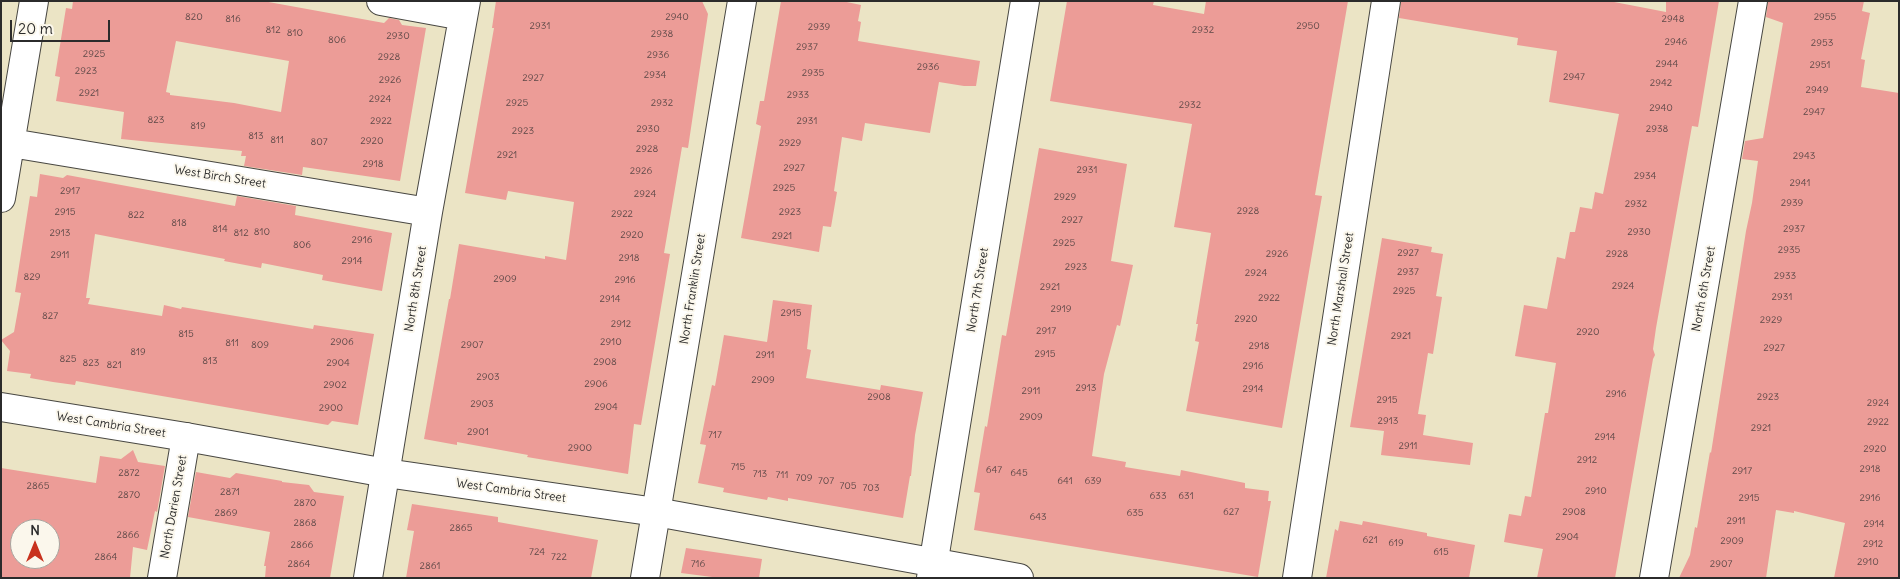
<!DOCTYPE html>
<style>
body{margin:0}
#map{position:relative;width:1900px;height:579px;overflow:hidden;background:#ebe4c5;font-family:Delius,sans-serif}
canvas{display:block}
.frame{position:absolute;inset:0;border:2px solid #2b2b2b;pointer-events:none}
.north{position:absolute;left:10px;top:519px;width:50px;height:50px;box-sizing:border-box;background:#fbf7ec;border:1px solid #a8a59f;border-radius:50%;rotate:0deg;font-size:14px;font-weight:700;line-height:20px;text-align:center;color:#2b2b2b}
.north::after{content:'';display:block;margin:auto;width:18px;height:22px;background:#c8321e;clip-path:polygon(50% 0,100% 100%,50% 72%,0 100%)}
.scale{position:absolute;left:10px;top:20px;width:100px;height:22px;box-sizing:border-box;border:2px solid #2b2b2b;border-top:0;padding-left:6px;font-size:15px;line-height:18px;white-space:nowrap;color:#2b2b2b;-webkit-text-stroke:4px #fbf7ec;paint-order:stroke}
</style>
<div id="map">
<canvas width="1900" height="579"></canvas>
<div class="frame"></div>
<div class="north">N</div>
<div class="scale">20 m</div>
</div>
<script>
const c = document.querySelector('canvas').getContext('2d');
c.lineJoin = 'round';
function paint(path, color) {
  c.fillStyle = color;
  c.fill(path, 'evenodd');
}
function toPath(rows) {
  const path = new Path2D();
  for (const r of rows) {
    path.moveTo(r[0], r[1]);
    for (let i = 2; i < r.length; i += 2) path.lineTo(r[i], r[i + 1]);
  }
  return path;
}
function stroke(path, color, width, dash) {
  c.strokeStyle = color;
  c.lineWidth = width;
  c.lineCap = dash ? 'butt' : 'round';
  c.setLineDash(dash || []);
  c.stroke(path);
}
function drawText(font, color, halo, rows, align = 'center') {
  c.font = font + ' Delius,sans-serif';
  c.lineWidth = 4;
  c.setLineDash([]);
  c.textBaseline = 'middle';
  c.strokeStyle = halo;
  c.fillStyle = color;
  for (const [text, x, y, turn = 0] of rows) {
    c.save();
    c.translate(x, y);
    c.rotate((+turn || 0) * Math.PI / 180);
    c.textAlign = isNaN(turn) ? turn : align;
    if (halo) c.strokeText(text, 0, 0);
    c.fillText(text, 0, 0);
    c.restore();
  }
}
const building = toPath([
 [73,1,263,1,384,23,389,18,399,20,402,25,426,28,400,181,303,167,302,175,244,166,246,156,241,156,242,151,121,139,124,112,56,101,60,77,55,76,66,8,72,9],
 [176,41,289,61,281,112,234,103,170,95,170,93,166,92],
 [496,1,702,1,708,14,688,148,682,147,671,212,664,253,670,254,641,425,634,424,628,474,527,457,528,455,457,442,457,445,424,439,449,299,450,299,459,244,545,259,545,256,566,260,574,202,508,191,506,200,465,193,494,28,492,28],
 [781,1,842,1,861,5,858,21,861,22,858,41,980,61,976,86,964,86,939,82,930,133,865,123,862,141,842,137,834,191,837,192,831,227,823,226,819,252,741,238,761,126,756,124,760,101,764,101],
 [1067,1,1154,1,1153,5,1204,14,1206,1,1348,1,1315,195,1322,196,1282,428,1186,411,1199,342,1195,341,1198,324,1196,324,1211,233,1174,227,1192,124,1050,101],
 [1401,1,1609,1,1666,12,1666,1,1719,1,1698,127,1692,126,1656,328,1653,349,1655,355,1653,359,1615,578,1537,578,1543,549,1504,542,1509,514,1521,516,1525,496,1531,497,1545,413,1548,413,1556,363,1515,356,1524,305,1547,309,1557,257,1565,259,1570,232,1575,232,1580,207,1592,209,1595,192,1603,194,1619,114,1549,102,1557,51,1517,45,1518,38,1399,18],
 [1768,1,1864,1,1862,11,1870,13,1861,59,1865,60,1861,87,1899,93,1899,578,1834,578,1845,523,1794,511,1794,513,1776,510,1766,578,1679,578,1690,555,1695,527,1697,528,1710,452,1711,453,1746,231,1752,203,1758,161,1742,159,1745,141,1763,138,1783,23,1766,17],
 [1039,148,1127,164,1111,261,1133,265,1120,326,1117,325,1104,374,1092,456,1126,462,1125,467,1180,476,1181,470,1245,483,1245,488,1269,491,1268,501,1271,501,1258,577,974,530,980,493,974,492,985,426,987,427,1002,335,1006,336],
 [40,174,63,178,67,175,235,206,237,196,296,206,295,215,392,233,382,291,322,280,323,275,262,263,261,268,224,261,225,259,95,234,86,298,90,298,88,304,162,316,164,305,181,309,182,307,313,329,314,325,374,334,358,425,332,421,328,425,76,381,75,385,53,382,30,378,31,374,7,371,10,351,1,340,14,332,21,293,15,292,30,196,37,197],
 [1382,238,1432,247,1431,252,1443,254,1436,296,1442,297,1433,354,1428,353,1418,414,1426,415,1423,435,1473,443,1470,465,1381,455,1384,431,1350,427],
 [773,300,812,305,807,349,811,350,806,378,880,390,881,385,923,392,915,435,911,476,910,476,903,518,788,498,788,501,768,497,767,500,723,492,724,488,698,483,706,445,700,444,712,385,715,386,724,335,767,342],
 [133,450,138,462,165,466,157,512,155,511,147,550,133,547,130,578,1,578,1,468,96,483,100,456,121,459],
 [20,529,50,529,50,559,20,559],
 [196,472,230,478,236,473,282,481,282,482,309,485,314,492,344,496,330,578,265,578,266,566,264,566,270,532,188,517],
 [412,504,498,517,498,522,598,540,591,578,406,578,414,531,407,530],
 [1340,521,1362,525,1363,521,1427,533,1427,536,1475,545,1469,578,1326,578,1335,529,1338,531],
 [686,548,762,559,759,578,720,578,681,573]
]);
const street = toPath([
 [381,1,463,16],
 [11,143,428,212],
 [1,198,34,1],
 [162,578,186,437],
 [368,578,428,212,466,1],
 [645,578,742,1],
 [931,578,1025,1],
 [1297,578,1386,1]
]);
const secondary = toPath([
 [1,407,186,437,386,473,656,512,1019,578],
 [1654,578,1753,1]
]);
const numberNames = [
 ["820",194,17],
 ["2940",677,17],
 ["2955",1825,17],
 ["816",233,19],
 ["2948",1673,19],
 ["2931",540,26],
 ["2950",1308,26],
 ["2939",819,27],
 ["812",273,30],
 ["2932",1203,30],
 ["810",295,33],
 ["2938",662,34],
 ["2930",398,36],
 ["806",337,40],
 ["2946",1676,42],
 ["2953",1822,43],
 ["2937",807,47],
 ["2925",94,54],
 ["2936",658,55],
 ["2928",389,57],
 ["2944",1667,64],
 ["2951",1820,65],
 ["2936",928,67],
 ["2923",86,71],
 ["2935",813,73],
 ["2934",655,75],
 ["2947",1574,77],
 ["2927",533,78],
 ["2926",390,80],
 ["2942",1661,83],
 ["2949",1817,90],
 ["2921",89,93],
 ["2933",798,95],
 ["2924",380,99],
 ["2925",517,103],
 ["2932",662,103],
 ["2932",1190,105],
 ["2940",1661,108],
 ["2947",1814,112],
 ["823",156,120],
 ["2922",381,121],
 ["2931",807,121],
 ["819",198,126],
 ["2930",648,129],
 ["2938",1657,129],
 ["2923",523,131],
 ["813",256,136],
 ["811",277,140],
 ["2920",372,141],
 ["807",319,142],
 ["2929",790,143],
 ["2928",647,149],
 ["2921",507,155],
 ["2943",1804,156],
 ["2918",373,164],
 ["2927",794,168],
 ["2931",1087,170],
 ["2926",641,171],
 ["2934",1645,176],
 ["2941",1800,183],
 ["2925",784,188],
 ["2917",70,191],
 ["2924",645,194],
 ["2929",1065,197],
 ["2939",1792,203],
 ["2932",1636,204],
 ["2928",1248,211],
 ["2915",65,212],
 ["2923",790,212],
 ["2922",622,214],
 ["822",136,215],
 ["2927",1072,220],
 ["818",179,223],
 ["814",220,229],
 ["2937",1794,229],
 ["810",262,232],
 ["2930",1639,232],
 ["2913",60,233],
 ["812",241,233],
 ["2920",632,235],
 ["2921",782,236],
 ["2916",362,240],
 ["2925",1064,243],
 ["806",302,245],
 ["2935",1789,250],
 ["2927",1408,253],
 ["2926",1277,254],
 ["2928",1617,254],
 ["2911",60,255],
 ["2918",629,258],
 ["2914",352,261],
 ["2923",1076,267],
 ["2937",1408,272],
 ["2924",1256,273],
 ["2933",1785,276],
 ["829",32,277],
 ["2909",505,279],
 ["2916",625,280],
 ["2924",1623,286],
 ["2921",1050,287],
 ["2925",1404,291],
 ["2931",1782,297],
 ["2922",1269,298],
 ["2914",610,299],
 ["2919",1061,309],
 ["2915",791,313],
 ["827",50,316],
 ["2920",1246,319],
 ["2929",1771,320],
 ["2912",621,324],
 ["2917",1046,331],
 ["2920",1588,332],
 ["815",186,334],
 ["2921",1401,336],
 ["2906",342,342],
 ["2910",611,342],
 ["811",232,343],
 ["809",260,345],
 ["2907",472,345],
 ["2918",1259,346],
 ["2927",1774,348],
 ["819",138,352],
 ["2915",1045,354],
 ["2911",765,355],
 ["825",68,359],
 ["813",210,361],
 ["2908",605,362],
 ["823",91,363],
 ["2904",338,363],
 ["821",114,365],
 ["2916",1253,366],
 ["2903",488,377],
 ["2909",763,380],
 ["2906",596,384],
 ["2902",335,385],
 ["2913",1086,388],
 ["2914",1253,389],
 ["2911",1031,391],
 ["2916",1616,394],
 ["2908",879,397],
 ["2923",1768,397],
 ["2915",1387,400],
 ["2924",1878,403],
 ["2903",482,404],
 ["2904",606,407],
 ["2900",331,408],
 ["2909",1031,417],
 ["2913",1388,421],
 ["2922",1878,422],
 ["2921",1761,428],
 ["2901",478,432],
 ["717",715,435],
 ["2914",1605,437],
 ["2911",1408,446],
 ["2900",580,448],
 ["2920",1875,449],
 ["2912",1587,460],
 ["715",738,467],
 ["2918",1870,469],
 ["647",994,470],
 ["2917",1742,471],
 ["2872",129,473],
 ["645",1019,473],
 ["713",760,474],
 ["711",782,475],
 ["709",804,478],
 ["707",826,481],
 ["641",1065,481],
 ["639",1093,481],
 ["2865",38,486],
 ["705",848,486],
 ["703",871,488],
 ["2910",1596,491],
 ["2871",230,492],
 ["2870",129,495],
 ["633",1158,496],
 ["631",1186,496],
 ["2915",1749,498],
 ["2916",1870,498],
 ["2870",305,503],
 ["627",1231,512],
 ["2908",1574,512],
 ["2869",226,513],
 ["635",1135,513],
 ["643",1038,517],
 ["2911",1736,521],
 ["2868",305,523],
 ["2914",1874,524],
 ["2865",461,528],
 ["2866",128,535],
 ["2904",1567,537],
 ["621",1370,540],
 ["2909",1732,541],
 ["619",1396,543],
 ["2912",1873,544],
 ["2866",302,545],
 ["724",537,552],
 ["615",1441,552],
 ["2864",106,557],
 ["722",559,557],
 ["2910",1868,562],
 ["2864",299,564],
 ["716",698,564],
 ["2907",1721,564],
 ["2861",430,566]
];
const streetNames = [
 ["West Birch Street",220,177,9],
 ["North 8th Street",416,289,-81],
 ["North Franklin Street",693,289,-81],
 ["North Marshall Street",1341,289,-81],
 ["North 6th Street",1704,289,-80],
 ["North 7th Street",978,290,-81],
 ["West Cambria Street",111,425,9],
 ["West Cambria Street",511,491,8],
 ["North Darien Street",174,507,-80]
];
paint(building, '#ec9c97');
stroke(street, '#484742', 30);
stroke(secondary, '#484742', 30);
stroke(street, '#fff', 28);
stroke(secondary, '#fff', 28);
drawText('10px', '#5b4746', null, numberNames);
drawText('12px', '#2b2b2b', '#fbf7ec', streetNames);
</script>
